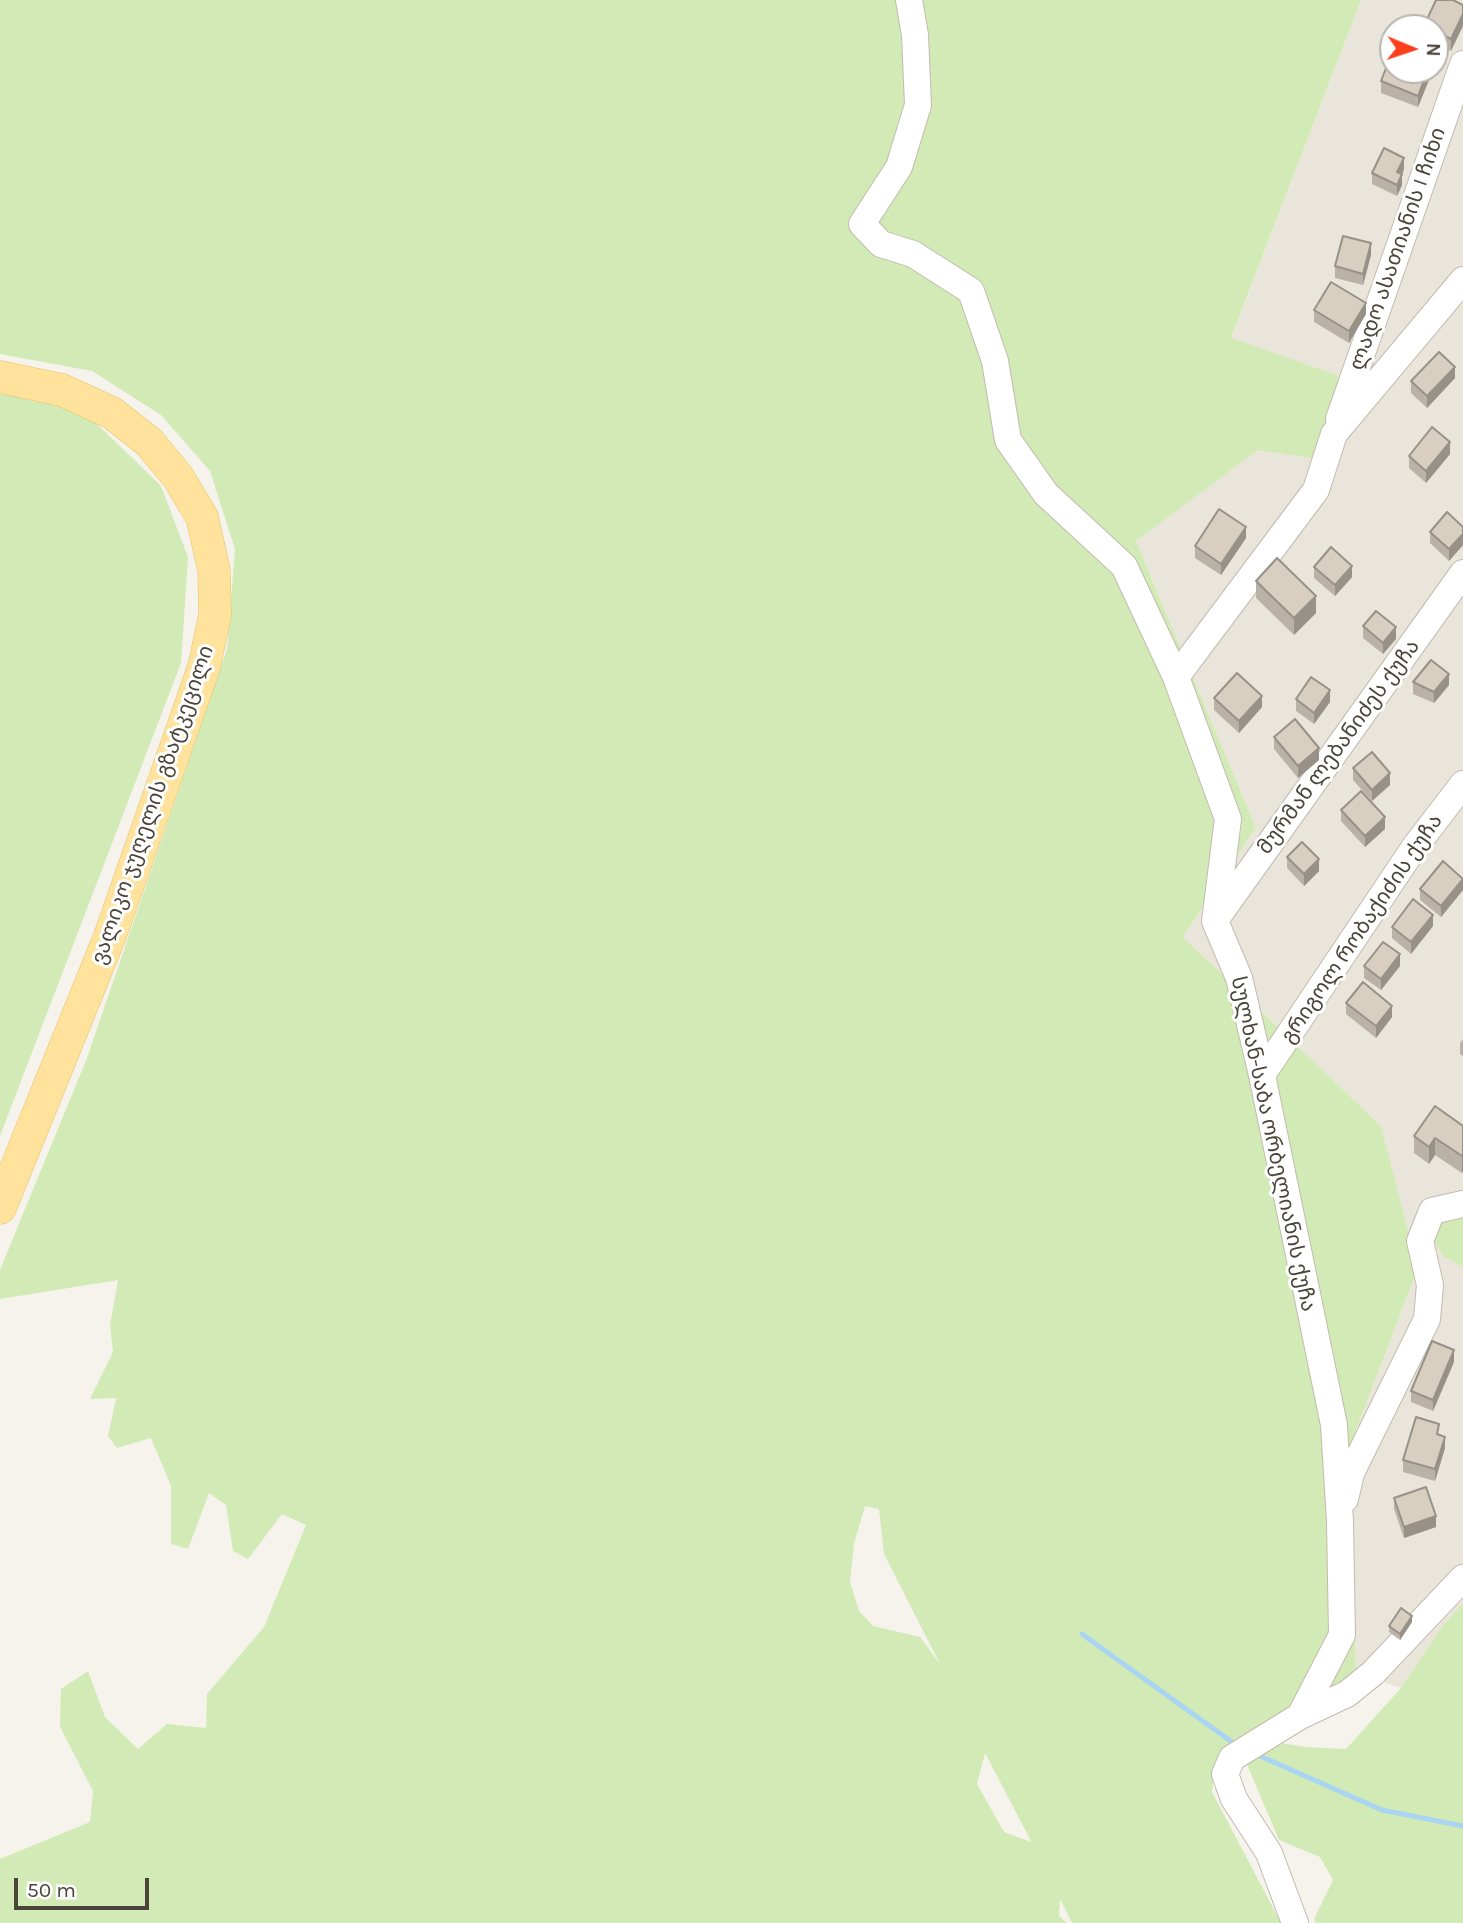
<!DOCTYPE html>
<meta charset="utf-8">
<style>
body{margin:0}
#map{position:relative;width:1463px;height:1923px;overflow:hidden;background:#f6f3ec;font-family:Karla,sans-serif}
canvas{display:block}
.north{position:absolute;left:1379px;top:14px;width:70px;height:70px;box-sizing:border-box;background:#fff;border:2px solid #b7b4b0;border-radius:50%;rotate:92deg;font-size:19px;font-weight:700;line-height:28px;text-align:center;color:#4b4439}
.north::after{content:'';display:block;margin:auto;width:24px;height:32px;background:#fc3f1d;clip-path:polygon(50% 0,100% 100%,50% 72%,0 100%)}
.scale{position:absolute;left:14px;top:1878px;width:135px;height:32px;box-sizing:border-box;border:4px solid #4b4439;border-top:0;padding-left:9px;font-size:21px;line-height:24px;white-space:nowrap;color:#4b4439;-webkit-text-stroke:5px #fff;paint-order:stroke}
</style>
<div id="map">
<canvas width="1463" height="1923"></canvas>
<div class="north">N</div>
<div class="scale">50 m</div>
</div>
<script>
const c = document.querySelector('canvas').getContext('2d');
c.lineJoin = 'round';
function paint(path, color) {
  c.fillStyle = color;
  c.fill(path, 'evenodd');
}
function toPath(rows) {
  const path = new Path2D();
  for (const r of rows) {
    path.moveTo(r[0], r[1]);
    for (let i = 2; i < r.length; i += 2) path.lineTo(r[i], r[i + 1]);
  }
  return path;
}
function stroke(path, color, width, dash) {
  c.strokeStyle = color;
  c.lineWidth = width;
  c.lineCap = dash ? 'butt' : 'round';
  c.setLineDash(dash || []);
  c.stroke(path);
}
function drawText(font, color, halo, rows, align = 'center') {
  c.font = font + ' Karla,"Noto Sans Georgian",sans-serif';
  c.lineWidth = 6;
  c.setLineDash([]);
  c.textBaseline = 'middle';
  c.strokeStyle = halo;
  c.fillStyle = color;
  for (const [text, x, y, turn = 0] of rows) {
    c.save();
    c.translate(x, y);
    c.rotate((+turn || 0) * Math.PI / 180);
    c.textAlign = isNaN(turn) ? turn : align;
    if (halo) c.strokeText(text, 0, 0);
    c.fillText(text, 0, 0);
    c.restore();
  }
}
const residential = toPath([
 [1361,0,1463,0,1463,1195,1444,1257,1463,1267,1463,1603,1441,1628,1401,1688,1378,1680,1356,1677,1351,1443,1418,1268,1381,1126,1183,937,1256,828,1136,541,1258,450,1343,377,1231,339],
 [1393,28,1435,28,1435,70,1393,70]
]);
const green = toPath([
 [0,0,1361,0,1231,338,1343,377,1313,458,1258,450,1136,541,1256,828,1183,937,1381,1126,1418,1268,1351,1443,1356,1677,1270,1718,1246,1734,1215,1768,1212,1792,1281,1923,1072,1923,1060,1899,1059,1916,1067,1923,0,1923,0,1859,90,1822,93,1791,60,1727,61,1689,88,1671,105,1717,138,1749,167,1724,206,1728,207,1694,264,1627,306,1525,282,1514,248,1559,233,1551,226,1505,209,1493,188,1549,171,1544,171,1486,151,1438,117,1448,108,1436,116,1398,90,1399,113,1352,110,1325,118,1280,0,1299,0,1270,87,1058,227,649,235,549,210,471,161,415,92,371,0,354],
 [865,1506,879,1509,884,1554,940,1664,920,1637,873,1626,859,1611,850,1582,854,1544],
 [985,1753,1031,1841,1031,1842,1004,1832,977,1784],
 [0,394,33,396,92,419,161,486,188,557,181,663,0,1136],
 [1463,1195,1463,1267,1444,1257,1420,1218],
 [1463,1603,1463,1923,1316,1923,1314,1919,1333,1880,1320,1857,1279,1840,1246,1762,1273,1742,1307,1747,1346,1749,1401,1688,1441,1628]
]);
const stream = toPath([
 [1082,1634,1236,1745],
 [1260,1756,1382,1810,1463,1826]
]);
const minor = toPath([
 [909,0,915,35,918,105,899,167,862,224,881,244,913,254,971,291,995,361,1008,440,1046,494,1124,566,1176,677,1228,819,1215,921,1239,978,1262,1075,1334,1425,1340,1522,1342,1635,1300,1716],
 [1339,419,1463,64],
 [1176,677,1316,490,1334,434,1463,280],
 [1218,916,1463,573],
 [1262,1075,1414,848,1463,784],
 [1345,1499,1351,1473,1427,1319,1430,1285,1420,1241,1432,1211,1463,1204],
 [1295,1923,1269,1853,1234,1799,1225,1774,1232,1758,1300,1716,1347,1694,1373,1673,1463,1578]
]);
const major = toPath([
 [0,377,62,390,112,413,149,442,178,477,202,517,214,570,215,615,204,667,110,936,0,1208]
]);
const wall = toPath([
 [1463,5,1451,51,1435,43,1435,28,1424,28,1424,26],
 [1431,70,1431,75,1418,107,1381,93,1381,81],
 [1404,169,1402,174,1402,185,1397,196,1372,184,1372,173],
 [1371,255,1363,285,1335,278,1335,266],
 [1314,310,1366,314,1349,343,1314,322],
 [1455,378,1427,408,1411,393,1411,381],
 [1450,454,1426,483,1409,468,1409,456],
 [1463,527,1463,545,1449,561,1430,543,1430,532],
 [1246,538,1221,575,1195,558,1195,546],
 [1314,567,1352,577,1335,596,1314,578],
 [1256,581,1316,613,1294,635,1256,598],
 [1363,626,1396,639,1383,654,1363,638],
 [1413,682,1449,685,1434,703,1413,694],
 [1214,698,1262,707,1239,733,1214,710],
 [1296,699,1330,702,1314,724,1296,711],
 [1274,737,1319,760,1298,778,1274,749],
 [1353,768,1390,785,1372,801,1353,780],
 [1341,810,1385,829,1365,847,1341,821],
 [1287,857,1319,871,1304,886,1287,868],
 [1463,878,1463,890,1441,917,1420,900,1420,889],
 [1433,926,1411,954,1392,938,1392,927],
 [1364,966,1400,966,1381,990,1364,978],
 [1346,1003,1392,1017,1376,1038,1346,1014],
 [1463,1039,1463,1056,1460,1054,1460,1043],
 [1463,1126,1462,1173,1435,1155,1429,1164,1414,1153,1414,1136],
 [1454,1362,1433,1411,1411,1402,1411,1391],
 [1445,1448,1435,1481,1403,1472,1403,1460],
 [1394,1498,1436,1527,1404,1538,1394,1509],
 [1412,1622,1400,1640,1389,1632,1389,1626]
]);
const shadedWall = toPath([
 [1463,14,1463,26,1451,51,1451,39],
 [1428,70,1431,70,1431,75,1418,107,1418,96],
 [1404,158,1404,169,1402,174,1402,185,1397,196,1397,172],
 [1371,243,1371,255,1363,285,1363,274],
 [1366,303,1366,314,1349,343,1349,331],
 [1455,367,1455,378,1427,408,1427,396],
 [1450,442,1450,454,1426,483,1426,471],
 [1246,527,1246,538,1221,575,1221,564],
 [1463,534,1463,545,1449,561,1449,549],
 [1352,566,1352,577,1335,596,1335,585],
 [1316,596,1316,613,1294,635,1294,618],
 [1396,627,1396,639,1383,654,1383,643],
 [1449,674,1449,685,1434,703,1434,692],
 [1330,690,1330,702,1314,724,1314,713],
 [1262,696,1262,707,1239,733,1239,721],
 [1319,748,1319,760,1298,778,1298,766],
 [1390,773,1390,785,1372,801,1372,790],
 [1385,817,1385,829,1365,847,1365,836],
 [1319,859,1319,871,1304,886,1304,874],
 [1463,879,1463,890,1441,917,1441,906],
 [1433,915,1433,926,1411,954,1411,942],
 [1400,954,1400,966,1381,990,1381,979],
 [1392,1006,1392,1017,1376,1038,1376,1026],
 [1435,1138,1435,1155,1429,1164,1429,1147],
 [1463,1154,1463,1171,1462,1173,1462,1156],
 [1454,1350,1454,1362,1433,1411,1433,1400],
 [1445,1437,1445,1448,1435,1481,1435,1469],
 [1436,1516,1436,1527,1404,1538,1404,1527],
 [1412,1616,1412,1622,1400,1640,1400,1634]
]);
const building = toPath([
 [1436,0,1453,0,1463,5,1463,14,1451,39,1435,31,1435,28,1428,28,1424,26,1436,0],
 [1393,50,1393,70,1428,70,1418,96,1381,81,1393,50],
 [1384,148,1404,158,1397,172,1402,174,1397,185,1372,173,1384,148],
 [1343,236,1371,243,1363,274,1335,266,1343,236],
 [1331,282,1366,303,1349,331,1314,310,1331,282],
 [1439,352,1455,367,1427,396,1411,381,1439,352],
 [1432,427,1450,442,1426,471,1409,456,1432,427],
 [1219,509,1246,527,1221,564,1195,546,1219,509],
 [1447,512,1463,527,1463,534,1449,549,1430,532,1447,512],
 [1331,547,1352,566,1335,585,1314,567,1331,547],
 [1277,558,1316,596,1294,618,1256,581,1277,558],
 [1376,611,1396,627,1383,643,1363,626,1376,611],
 [1431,660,1449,674,1434,692,1413,682,1431,660],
 [1237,673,1262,696,1239,721,1214,698,1237,673],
 [1311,677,1330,690,1314,713,1296,699,1311,677],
 [1295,719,1319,748,1298,766,1274,737,1295,719],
 [1372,752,1390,773,1372,790,1353,768,1372,752],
 [1361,791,1385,817,1365,836,1341,810,1361,791],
 [1302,842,1319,859,1304,874,1287,857,1302,842],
 [1443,861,1463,879,1441,906,1420,889,1443,861],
 [1413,899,1433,915,1411,942,1392,927,1413,899],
 [1383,942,1400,954,1381,979,1364,966,1383,942],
 [1363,982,1392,1006,1376,1026,1346,1003,1363,982],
 [1435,1106,1463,1126,1463,1154,1462,1156,1435,1138,1429,1147,1414,1136,1435,1106],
 [1432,1341,1454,1350,1433,1400,1411,1391,1432,1341],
 [1416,1417,1439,1424,1437,1434,1445,1437,1435,1469,1403,1460,1416,1417],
 [1426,1487,1436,1516,1404,1527,1394,1498,1426,1487],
 [1401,1608,1412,1616,1400,1634,1389,1626,1401,1608]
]);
const streetNames = [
 ["ლადო ასათიანის I ჩიხი",1398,249,-71],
 ["მურმან ლებანიძეს ქუჩა",1339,747,-54],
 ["ვალიკო ჯუღელის გზატკეცილი",153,805,-71],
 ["გრიგოლ რობაქიძის ქუჩა",1362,929,-56],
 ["სულხან-საბა ორბელიანის ქუჩა",1273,1144,78]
];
paint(residential, '#eae5da');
paint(green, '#d2eab5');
stroke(stream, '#a9d4f2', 5);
stroke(minor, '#c2bbae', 28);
stroke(major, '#e6c16a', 33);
stroke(minor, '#fff', 26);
stroke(major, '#ffe39c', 32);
paint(wall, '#bab2a6');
paint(shadedWall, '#979187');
paint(building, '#d8cfc1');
stroke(building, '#979187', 2);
drawText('21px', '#4b4439', '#fff', streetNames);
</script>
